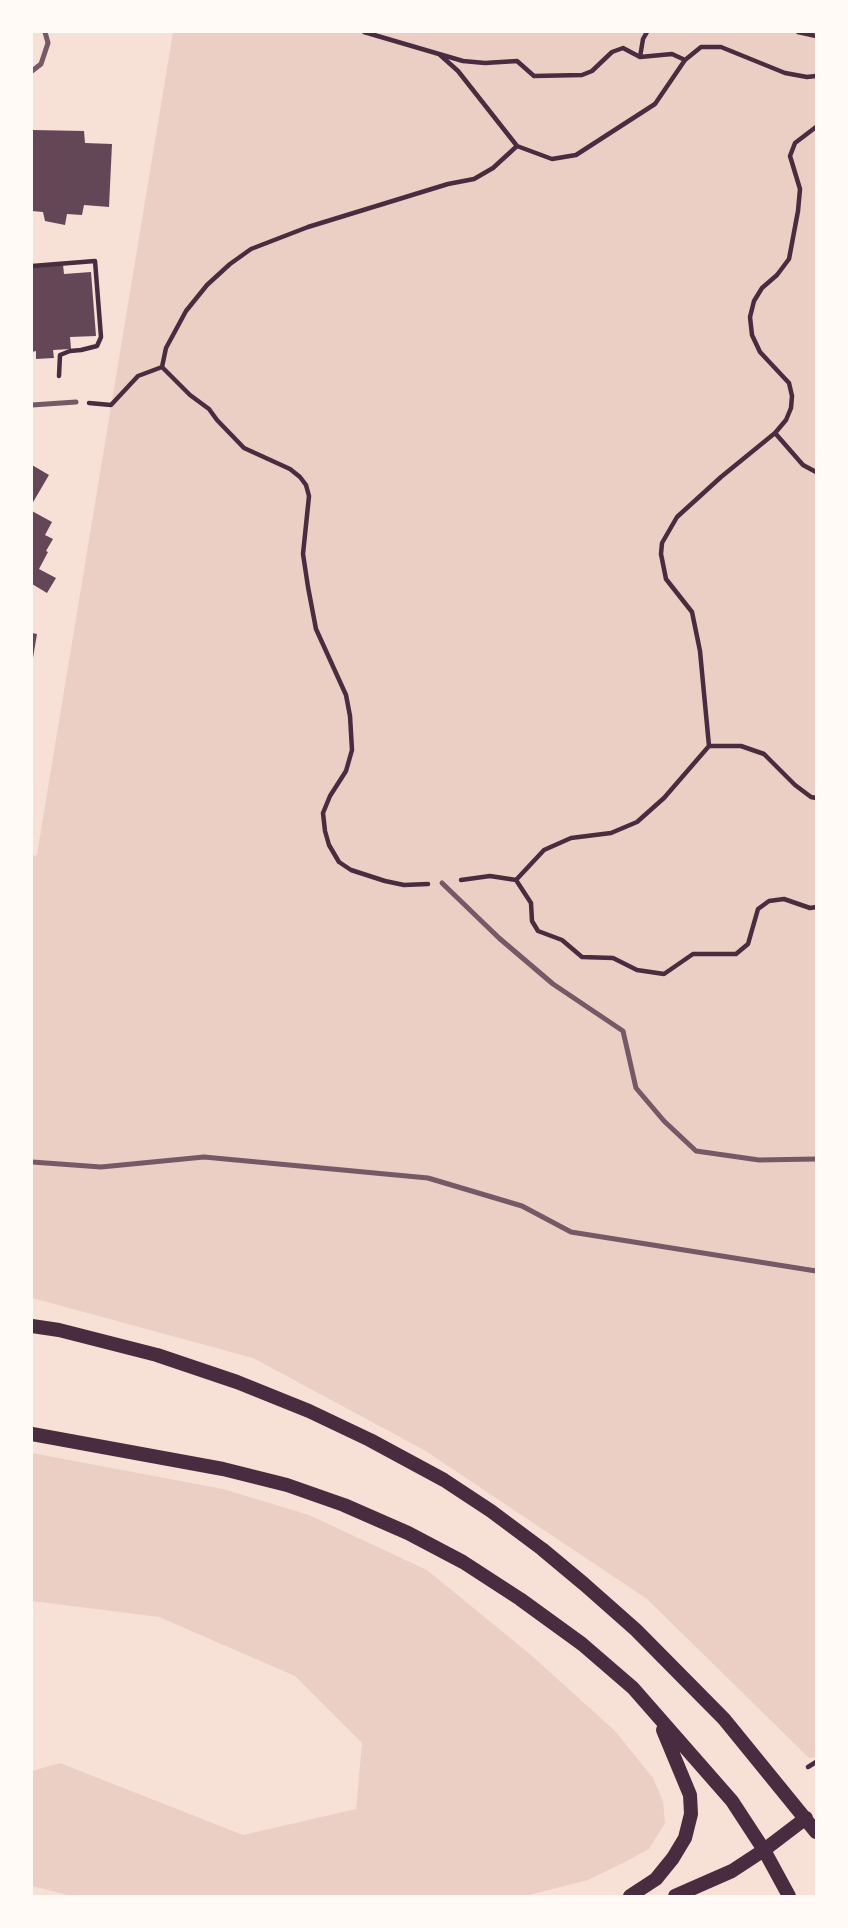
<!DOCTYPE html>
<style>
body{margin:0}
#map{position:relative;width:848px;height:1928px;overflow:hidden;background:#f7e1d7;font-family:"DM Sans",sans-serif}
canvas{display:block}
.frame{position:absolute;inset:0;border:33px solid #fffaf5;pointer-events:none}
</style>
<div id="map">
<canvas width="848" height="1928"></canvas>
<div class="frame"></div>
</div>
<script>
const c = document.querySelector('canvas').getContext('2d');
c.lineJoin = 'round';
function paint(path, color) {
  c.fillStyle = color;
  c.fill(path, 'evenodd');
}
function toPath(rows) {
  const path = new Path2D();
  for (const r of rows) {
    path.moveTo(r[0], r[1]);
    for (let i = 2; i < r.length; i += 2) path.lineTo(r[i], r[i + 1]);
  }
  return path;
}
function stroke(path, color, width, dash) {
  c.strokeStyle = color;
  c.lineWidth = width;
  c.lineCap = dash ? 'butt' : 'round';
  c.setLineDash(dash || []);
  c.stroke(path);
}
const green = toPath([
 [173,32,816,32,816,1757,809,1758,647,1599,424,1450,253,1358,32,1298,32,855,36,856,37,854],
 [32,1453,223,1489,309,1515,427,1570,531,1655,615,1731,653,1778,663,1801,665,1823,649,1849,625,1862,588,1880,525,1896,72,1896,32,1886,32,1771,60,1763,243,1835,356,1809,362,1743,295,1676,159,1617,32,1601]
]);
const building = toPath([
 [32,130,84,131,85,143,112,144,109,207,84,205,82,215,67,214,65,225,45,221,43,212,32,211],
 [63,264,64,274,91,272,96,336,70,337,71,349,53,350,54,358,36,359,36,351,32,352,32,266],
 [32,465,49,475,32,504],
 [32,511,52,522,45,535,53,539,46,551,48,552,39,569,56,578,47,593,32,584],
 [32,633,37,634,33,658,32,658]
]);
const path = toPath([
 [364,32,439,54,458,71,517,146,552,159,576,155,655,104,685,60,701,47,721,47,785,73,807,77,816,76],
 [798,32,816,36],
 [439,54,463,61,485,63,517,61,534,76,582,75,592,71,612,52,623,48,640,57,672,54,685,60],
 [640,57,643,39,647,32],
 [32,266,95,261,101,337,97,346,81,350,70,351,60,355,59,376],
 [89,403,111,405,138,376,162,367],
 [775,433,803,465,816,472],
 [709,746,741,746,764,754,795,785,811,797,816,798],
 [461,880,490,876,516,880,544,850,571,838,611,833,637,822,664,798,709,746,700,651,692,612,666,579,661,554,662,543,677,517,721,477,775,433,786,420,791,408,792,396,789,383,760,352,752,335,750,317,754,301,762,288,777,275,789,259,798,211,800,189,790,156,795,143,816,127],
 [516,880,531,903,532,921,538,931,562,940,582,957,613,958,637,970,664,974,693,954,736,954,748,944,758,909,769,901,784,899,810,908,816,907],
 [428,884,404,885,385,881,351,870,339,862,329,845,325,831,323,813,330,796,346,771,352,750,350,716,346,695,316,629,308,587,303,554,309,496,306,485,300,477,290,469,244,448,217,420,209,409,190,395,162,367,166,348,186,311,207,285,230,264,251,249,308,227,448,184,474,179,493,168,517,146],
 [808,1767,816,1762]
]);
const service = toPath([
 [32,71,41,64,48,43,45,32],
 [32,405,76,402],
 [442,883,499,938,553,984,623,1031,636,1088,664,1121,696,1151,759,1160,816,1159],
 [32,1162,101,1167,204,1157,428,1178,522,1206,571,1232,816,1271]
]);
const secondary = toPath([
 [32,1326,59,1330,157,1355,237,1382,309,1411,370,1440,444,1480,491,1511,542,1549,584,1584,636,1630,724,1719,816,1832],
 [32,1434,223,1469,287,1485,344,1505,408,1533,463,1562,520,1599,582,1644,633,1688,732,1801,764,1850,789,1896],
 [630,1896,656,1879,673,1858,685,1838,691,1814,690,1795,663,1730],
 [675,1896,732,1871,764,1850,806,1818]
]);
paint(green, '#ebcfc5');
paint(building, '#644757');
stroke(path, '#4a2c40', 4.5);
stroke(service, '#755966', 5);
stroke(secondary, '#4a2c40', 14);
</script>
